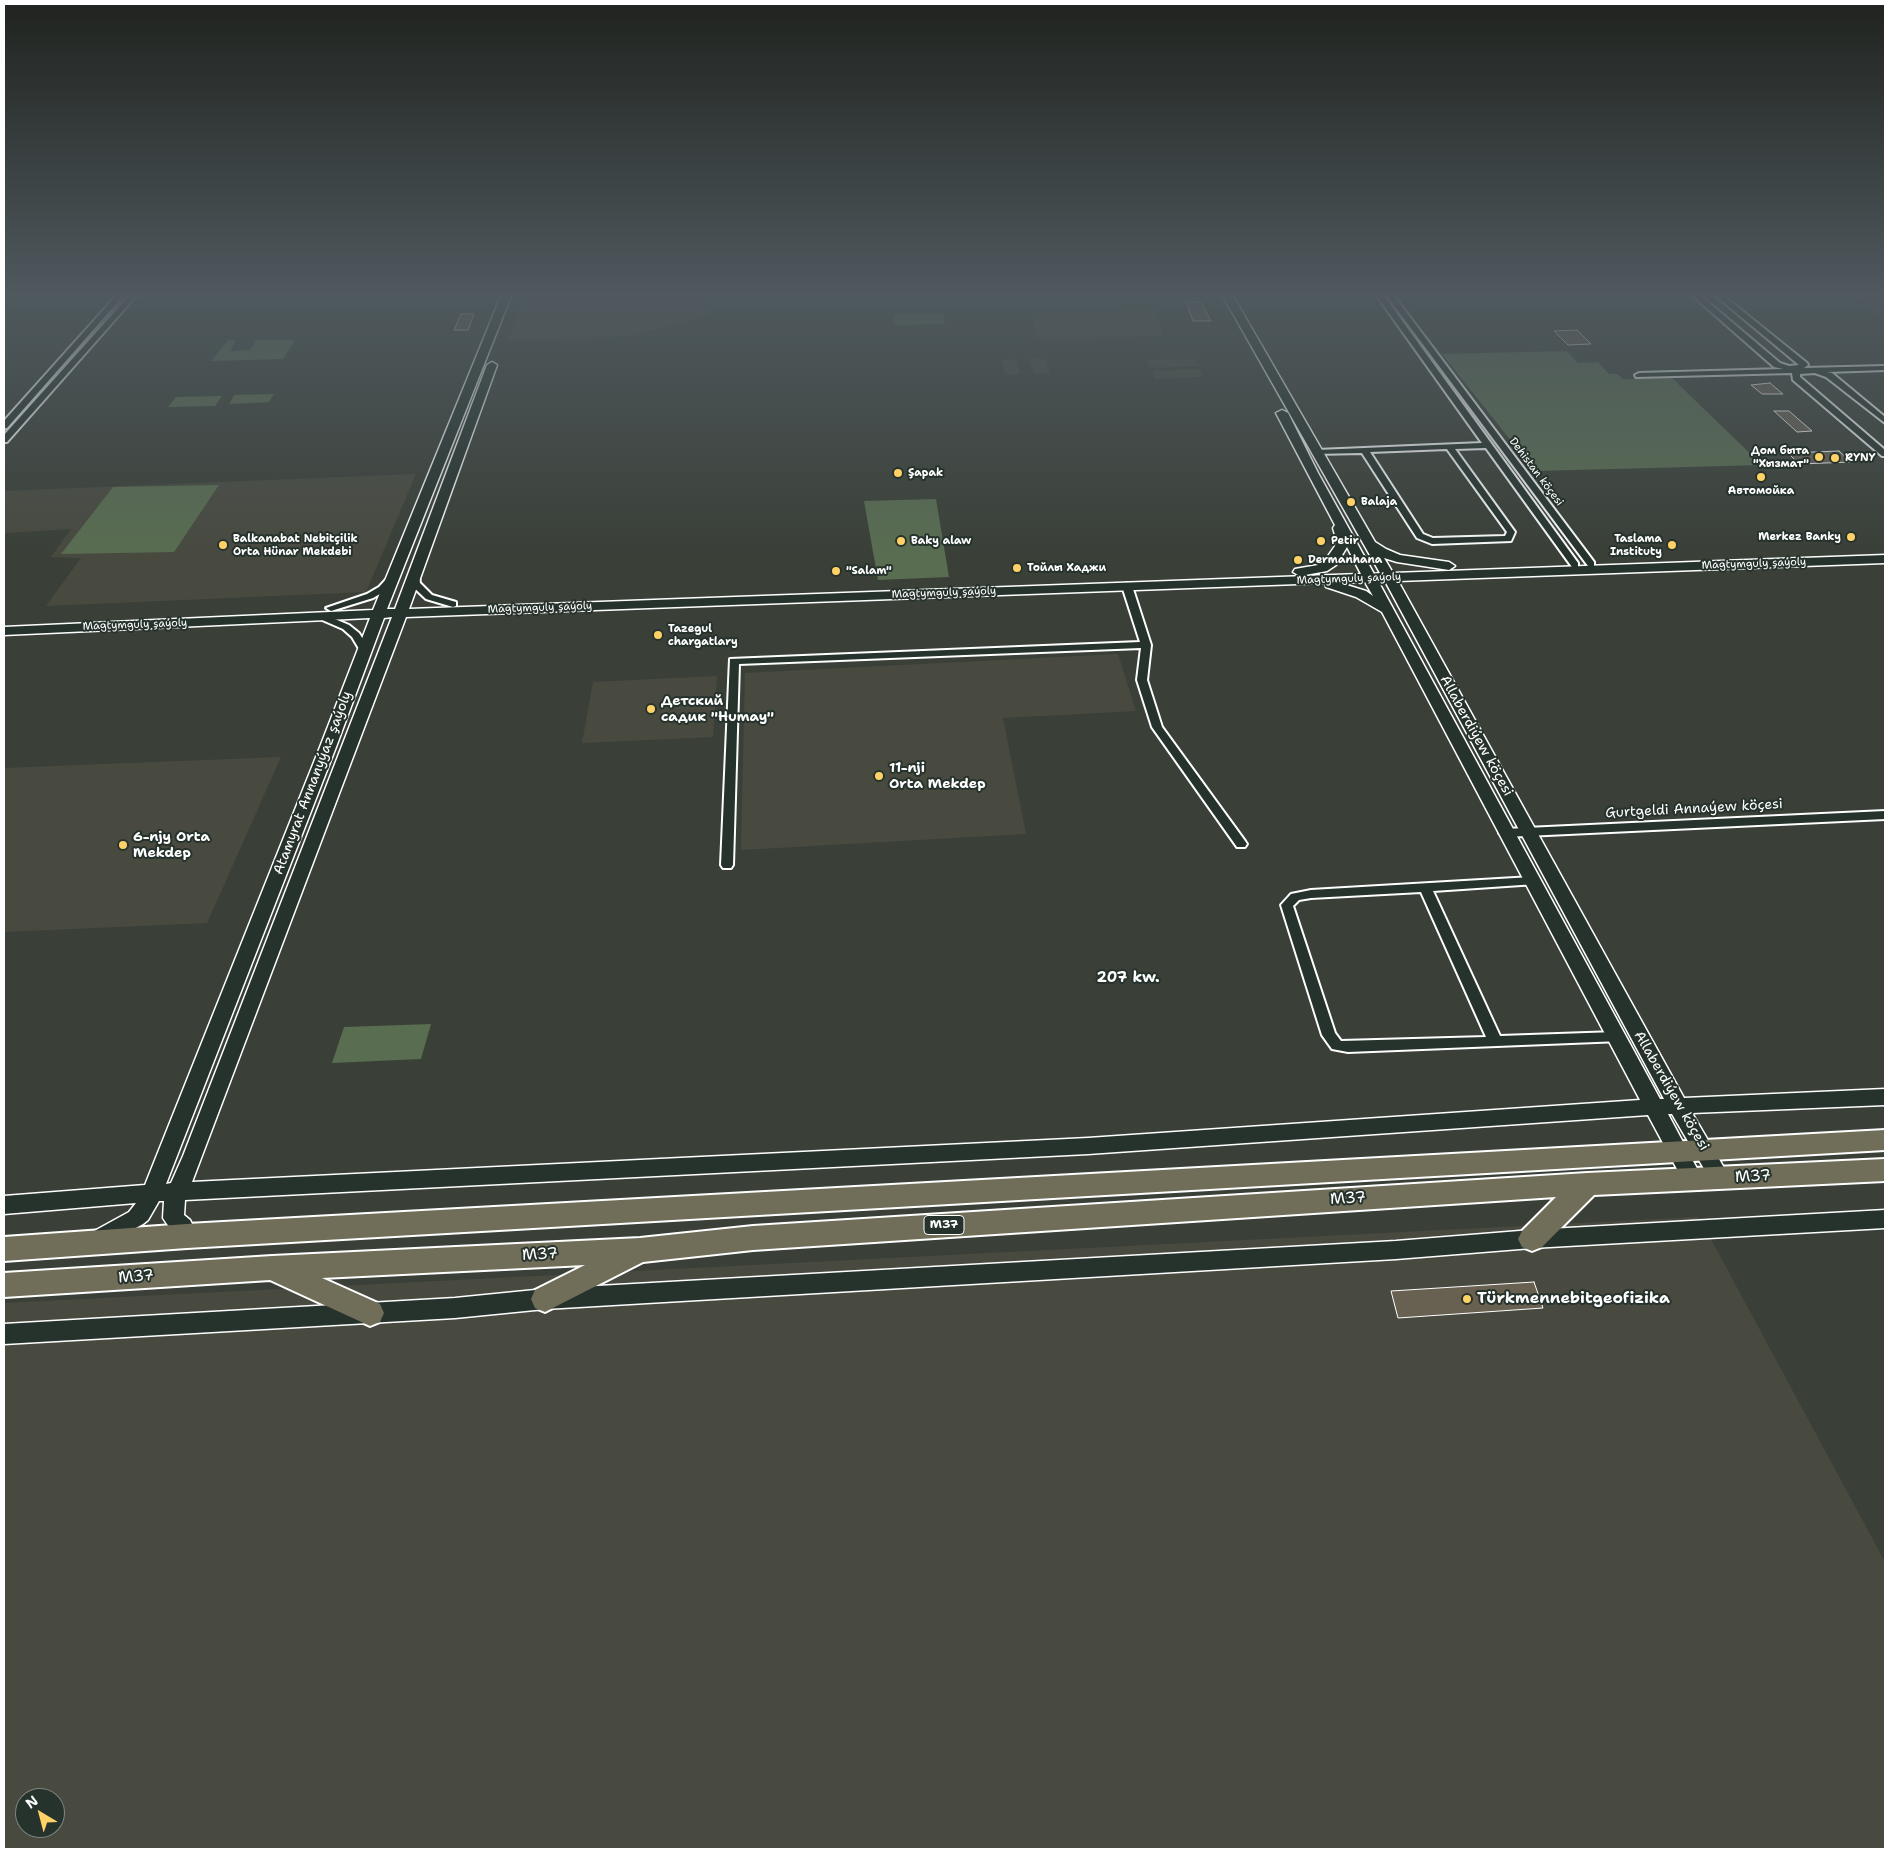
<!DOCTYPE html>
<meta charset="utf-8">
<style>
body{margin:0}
#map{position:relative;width:1889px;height:1853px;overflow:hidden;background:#3a4038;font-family:"Shantell Sans",sans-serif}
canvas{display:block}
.frame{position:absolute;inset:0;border:5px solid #fff;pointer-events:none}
.north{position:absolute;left:15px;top:1788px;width:50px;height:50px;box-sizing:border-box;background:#26332d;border:1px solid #7d8581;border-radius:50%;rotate:323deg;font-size:14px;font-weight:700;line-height:20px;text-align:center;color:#fff}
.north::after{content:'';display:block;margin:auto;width:18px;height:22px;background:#ffd166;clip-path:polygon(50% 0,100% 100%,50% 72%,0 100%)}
</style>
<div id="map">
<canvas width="1889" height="1853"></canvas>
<div class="frame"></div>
<div class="north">N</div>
</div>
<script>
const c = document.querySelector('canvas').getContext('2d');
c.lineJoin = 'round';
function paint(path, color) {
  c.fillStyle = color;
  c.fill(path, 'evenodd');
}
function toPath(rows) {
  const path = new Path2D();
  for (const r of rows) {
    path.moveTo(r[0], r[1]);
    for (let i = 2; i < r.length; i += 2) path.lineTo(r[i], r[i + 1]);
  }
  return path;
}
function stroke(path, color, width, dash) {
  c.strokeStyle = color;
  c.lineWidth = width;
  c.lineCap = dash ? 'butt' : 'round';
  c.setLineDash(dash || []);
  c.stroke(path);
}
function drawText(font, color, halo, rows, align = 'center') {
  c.font = font + ' "Shantell Sans",sans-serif';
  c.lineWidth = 4;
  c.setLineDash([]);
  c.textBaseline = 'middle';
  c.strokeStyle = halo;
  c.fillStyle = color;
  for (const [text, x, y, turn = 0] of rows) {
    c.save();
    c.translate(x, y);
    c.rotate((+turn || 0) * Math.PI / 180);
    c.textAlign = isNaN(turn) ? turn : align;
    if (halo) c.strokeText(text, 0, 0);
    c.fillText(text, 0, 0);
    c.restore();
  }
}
const built = toPath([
 [525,296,706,296,706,315,634,336,508,341],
 [1853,296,1885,296,1885,320],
 [1153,311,1164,336,1038,339,1031,315],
 [1045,358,1050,373,1034,374,1030,359],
 [1016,359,1020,374,1005,375,1002,360],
 [1194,359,1198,366,1150,368,1147,360],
 [1200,369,1203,377,1155,379,1152,371],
 [416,474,366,592,46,606,81,558,51,557,71,529,4,533,4,491],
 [1118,654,1136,711,1003,718,1026,834,741,850,745,673],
 [717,676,713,737,582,743,593,682],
 [281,757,207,923,4,932,4,768],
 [1699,1217,1885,1562,1885,1849,4,1849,4,1303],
 [25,1798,55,1798,55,1828,25,1828]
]);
const green = toPath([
 [943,313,945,324,894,325,894,314],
 [228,340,236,340,230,351,250,350,256,340,295,340,283,359,211,361],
 [1567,351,1578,363,1598,362,1609,374,1617,374,1623,379,1672,378,1762,465,1535,471,1442,354],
 [274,394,269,402,229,404,234,395],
 [222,396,215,406,168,407,176,397],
 [219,485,174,552,61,554,113,487],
 [936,499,949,577,878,580,864,501],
 [431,1024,421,1059,332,1063,344,1027]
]);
const building = toPath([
 [1186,302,1201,302,1211,321,1193,321,1186,302],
 [461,314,474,314,468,330,454,330,461,314],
 [1577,330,1591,344,1568,345,1554,331,1577,330],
 [1770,383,1783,394,1762,394,1751,385,1770,383],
 [1774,411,1789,411,1812,431,1797,432,1774,411],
 [1839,451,1851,462,1799,464,1788,453,1839,451],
 [1534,1282,1543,1308,1398,1318,1391,1291,1534,1282]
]);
const street = toPath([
 [116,296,123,296,7,428,4,428,4,421,116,296],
 [129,296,136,296,7,442,4,442,4,435,129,296],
 [1377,296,1384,296,1578,563,1578,567,1572,567,1486,448,1455,449,1515,532,1511,541,1432,544,1417,538,1362,453,1314,454,1314,450,1317,450,1482,443,1377,296],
 [1447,449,1507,532,1505,536,1433,538,1423,534,1370,452,1447,449],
 [1387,296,1394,296,1594,562,1594,566,1588,566,1387,296],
 [1693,296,1701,296,1780,363,1789,366,1799,365,1716,296,1724,296,1807,363,1808,365,1804,368,1885,366,1885,370,1827,372,1832,373,1885,417,1885,423,1826,377,1815,373,1800,374,1800,377,1885,450,1885,456,1882,456,1793,380,1792,373,1636,377,1635,375,1639,373,1783,369,1774,367,1693,296],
 [414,573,419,576,420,583,432,595,456,602,456,606,453,607,426,599,410,584,409,576,414,573],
 [392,575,397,578,395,580,385,591,373,598,331,611,326,608,367,594,379,587,389,576,392,575],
 [1127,583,1132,586,1151,645,1147,680,1162,727,1245,841,1247,844,1245,847,1237,847,1152,727,1137,680,1141,648,739,664,733,865,731,868,723,868,721,865,730,659,1140,642,1122,586,1127,583],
 [323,614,349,625,359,633,370,650,369,652,361,652,352,637,343,629,320,619,320,615,323,614],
 [1885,811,1885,819,1505,837,1499,833,1505,829,1885,811],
 [1532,877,1536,878,1538,881,1536,884,1433,891,1500,1036,1616,1032,1621,1033,1623,1037,1621,1041,1348,1052,1332,1049,1322,1035,1281,905,1291,894,1311,890,1532,877],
 [1421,892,1486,1037,1341,1041,1335,1033,1293,906,1299,900,1311,898,1421,892]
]);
const secondary = toPath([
 [501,296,511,296,387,609,395,609,487,365,492,362,497,365,409,609,1361,574,1347,547,1336,565,1327,571,1300,576,1293,572,1295,569,1318,565,1326,559,1335,546,1336,538,1333,528,1335,525,1276,413,1282,410,1288,413,1318,473,1374,574,1380,573,1223,296,1233,296,1375,542,1386,549,1400,555,1449,562,1455,566,1449,570,1397,562,1384,558,1393,573,1885,555,1885,563,1398,581,1684,1098,1885,1089,1885,1105,1692,1113,1730,1178,1727,1184,1720,1186,1713,1184,1672,1114,1668,1114,1702,1178,1699,1184,1692,1186,1685,1184,1648,1115,1088,1154,185,1200,184,1215,190,1220,198,1236,195,1242,187,1245,179,1242,174,1232,167,1224,163,1218,164,1201,159,1201,148,1220,143,1224,97,1249,89,1246,86,1240,89,1234,129,1212,136,1203,4,1214,4,1196,145,1185,320,747,370,618,4,635,4,627,373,610,501,296],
 [1378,581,1385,581,1664,1099,1660,1099,1378,581],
 [1365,582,1373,596,1366,591,1340,583,1365,582],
 [1325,583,1326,587,1356,597,1382,612,1640,1100,1088,1138,192,1182,406,617,1325,583],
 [392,617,183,1156,171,1183,166,1184,336,747,384,618,392,617],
 [1885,1210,1885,1228,1532,1248,1396,1259,545,1309,455,1318,4,1344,4,1324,455,1298,545,1289,1396,1241,1532,1230,1885,1210]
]);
const highway = toPath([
 [1885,1130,1885,1150,187,1248,4,1261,4,1237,187,1224,1885,1130],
 [1885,1159,1885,1181,1594,1195,1542,1247,1532,1251,1522,1247,1518,1239,1522,1231,1556,1197,753,1250,643,1262,545,1312,535,1308,531,1299,535,1290,585,1265,322,1278,380,1304,384,1313,380,1322,370,1326,270,1280,4,1297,4,1273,272,1256,640,1238,753,1226,1587,1173,1885,1159]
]);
const markers = [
 [1819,457,5,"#ffd166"],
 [1835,458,5,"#ffd166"],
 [898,473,5,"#ffd166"],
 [1761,477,5,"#ffd166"],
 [1351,502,5,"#ffd166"],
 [1851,537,5,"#ffd166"],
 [901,541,5,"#ffd166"],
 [1321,541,5,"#ffd166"],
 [223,545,5,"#ffd166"],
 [1672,545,5,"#ffd166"],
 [1298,560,5,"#ffd166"],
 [1017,568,5,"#ffd166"],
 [836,571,5,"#ffd166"],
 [658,635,5,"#ffd166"],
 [651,709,5,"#ffd166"],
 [879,776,5,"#ffd166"],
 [123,845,5,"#ffd166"],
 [1467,1299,5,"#ffd166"]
];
const farPoinames = [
 ["Дом быта",1809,451,"right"],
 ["\"Хызмат\"",1809,464,"right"],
 ["RYNY",1845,458],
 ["Şapak",908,473],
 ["Автомойка",1761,491,"center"],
 ["Balaja",1361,502],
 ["Merkez Banky",1841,537,"right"],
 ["Balkanabat Nebitçilik",233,539],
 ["Orta Hünar Mekdebi",233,552],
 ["Taslama",1662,539,"right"],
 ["Instituty",1662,552,"right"],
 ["Baky alaw",911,541],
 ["Petir",1331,541],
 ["Dermanhana",1308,560],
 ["Тойлы Хаджи",1027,568],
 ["\"Salam\"",846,571],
 ["Tazegul",668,629],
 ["chargatlary",668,642]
];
const farStreetnames = [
 ["Dehistan köçesi",1536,472,53],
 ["Magtymguly şaýoly",1754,564,-2],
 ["Magtymguly şaýoly",1349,579,-2],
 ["Magtymguly şaýoly",944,593,-2],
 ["Magtymguly şaýoly",540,608,-2],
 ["Magtymguly şaýoly",135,625,-2]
];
const shields = [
 [944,1225,40]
];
const shieldNames = [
 ["M37",944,1225]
];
const poiNames = [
 ["Детский",661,701],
 ["садик \"Humay\"",661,717],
 ["11-nji",889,768],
 ["Orta Mekdep",889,784],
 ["6-njy Orta",133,837],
 ["Mekdep",133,853]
];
const streetNames = [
 ["Allaberdiýew köçesi",1476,736,61],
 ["Atamyrat Annanyýaz şaýoly",313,783,-69],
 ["Gurtgeldi Annaýew köçesi",1694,809,-3],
 ["Allaberdiýew köçesi",1671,1091,60]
];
const neighbourhoodNames = [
 ["207 kw.",1128,978]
];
const nearStreetnames = [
 ["M37",1753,1177,-3],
 ["M37",1348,1199,-3],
 ["M37",540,1255,-3],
 ["M37",136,1277,-4]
];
const nearPoinames = [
 ["Türkmennebitgeofizika",1477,1299]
];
paint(built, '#484a40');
paint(green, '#596d51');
paint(building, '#686051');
stroke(building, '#fff', 1);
stroke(street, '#fff', 4);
stroke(secondary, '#fff', 3);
stroke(highway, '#fff', 4);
paint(street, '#26332d');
paint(secondary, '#26332d');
paint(highway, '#706e59');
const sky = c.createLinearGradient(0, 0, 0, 556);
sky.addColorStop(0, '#20231f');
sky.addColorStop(0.53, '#4f595e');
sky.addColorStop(1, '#4f595e00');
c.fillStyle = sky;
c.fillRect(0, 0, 1889, 556);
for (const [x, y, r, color] of markers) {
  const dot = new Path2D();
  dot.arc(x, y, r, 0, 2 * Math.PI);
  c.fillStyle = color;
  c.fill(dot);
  stroke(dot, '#26332d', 2);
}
drawText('bold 11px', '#fff', '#26332d', farPoinames, 'left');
drawText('11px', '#fff', '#26332d', farStreetnames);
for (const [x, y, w] of shields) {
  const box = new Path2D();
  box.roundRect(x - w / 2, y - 9.5, w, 19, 4);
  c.fillStyle = '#26332d';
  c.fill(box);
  stroke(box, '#fff', 1);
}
drawText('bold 12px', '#fff', null, shieldNames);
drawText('bold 14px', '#fff', '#26332d', poiNames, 'left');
drawText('14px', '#fff', '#26332d', streetNames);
drawText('bold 15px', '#fff', '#26332d', neighbourhoodNames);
drawText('16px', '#fff', '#26332d', nearStreetnames);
drawText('bold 16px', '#fff', '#26332d', nearPoinames, 'left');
</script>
